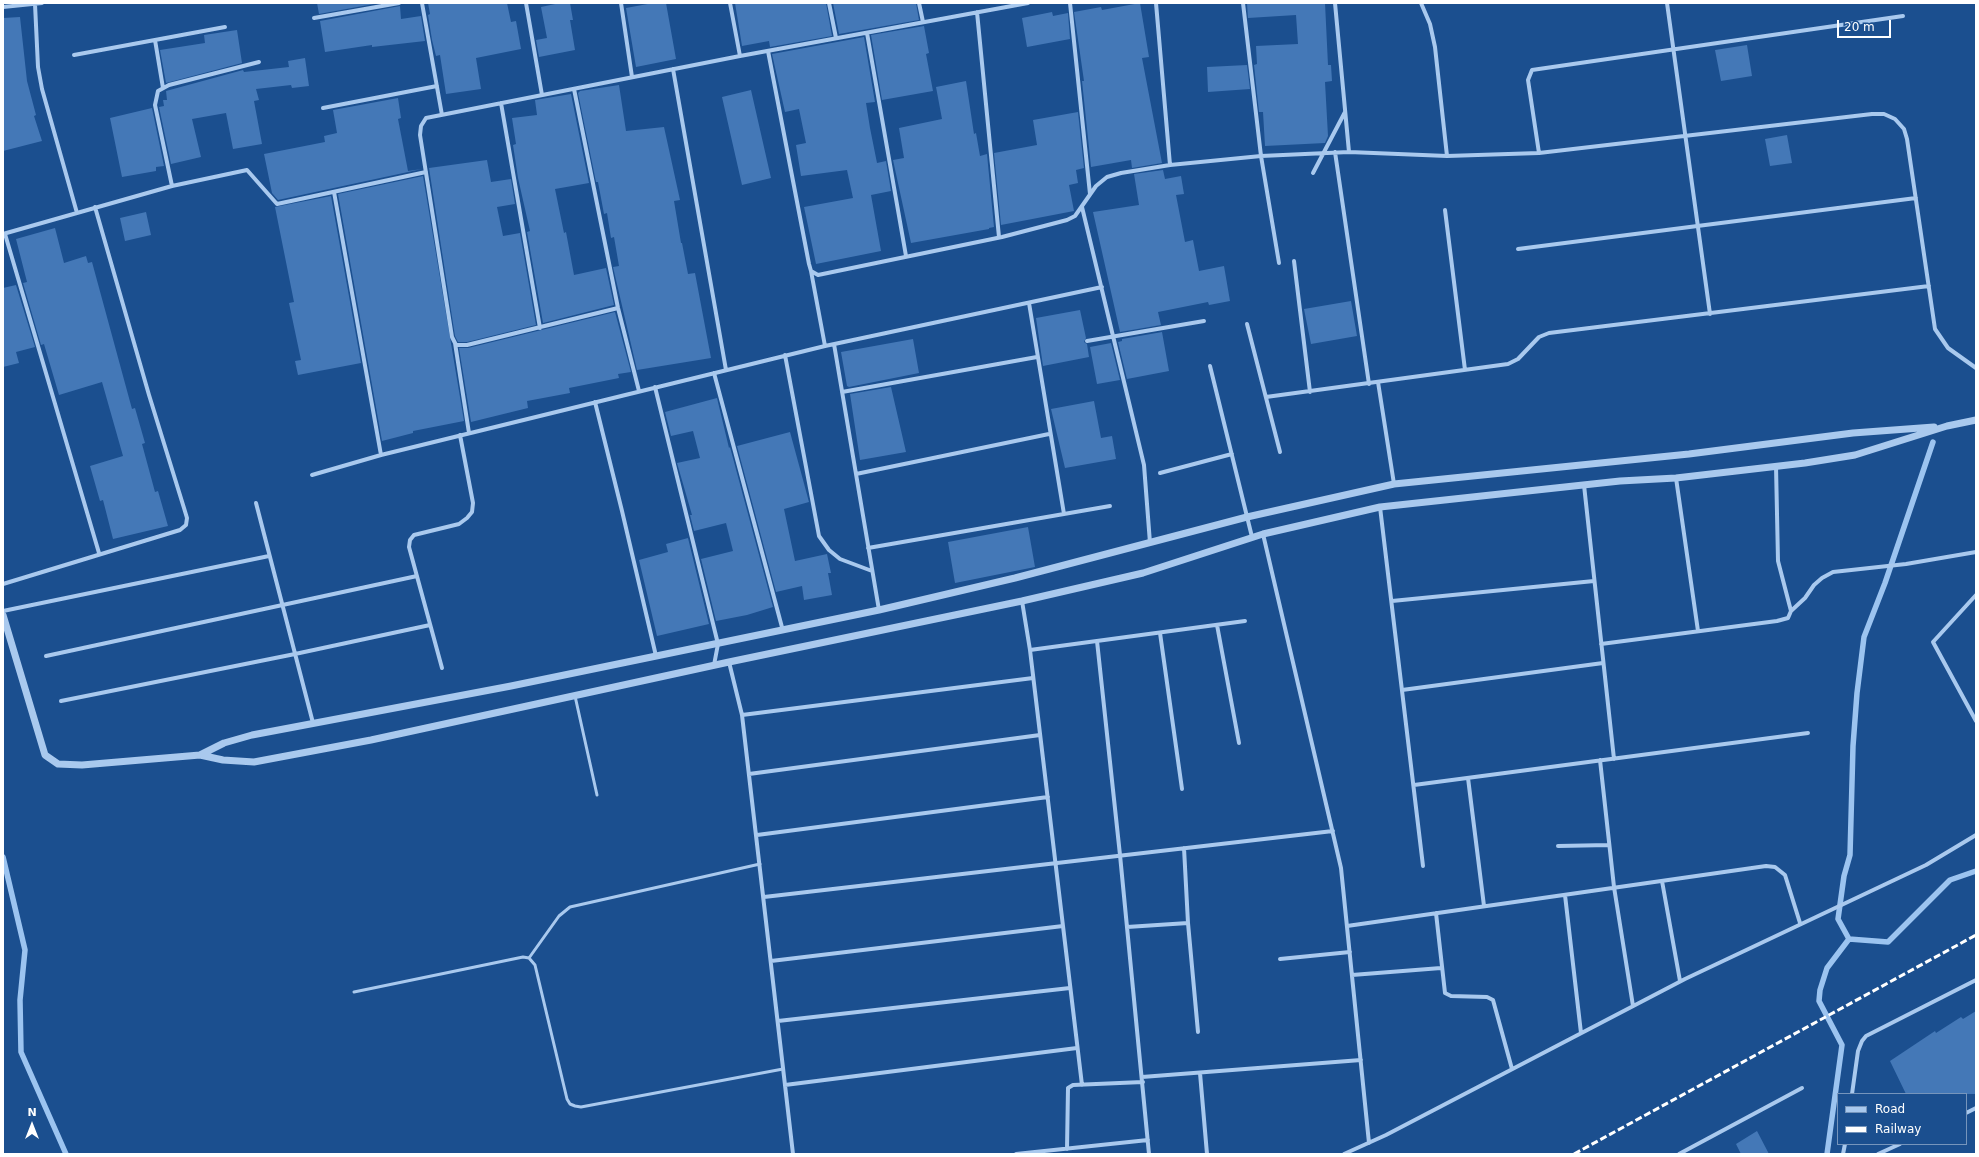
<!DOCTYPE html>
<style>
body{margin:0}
#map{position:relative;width:1979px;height:1157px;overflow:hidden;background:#1b4f8f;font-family:"DejaVu Sans",sans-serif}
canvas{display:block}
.frame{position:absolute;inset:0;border:4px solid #fff;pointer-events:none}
.legend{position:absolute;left:1837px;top:1093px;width:130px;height:52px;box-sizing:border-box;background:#1b4f8f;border:1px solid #7695bc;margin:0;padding:5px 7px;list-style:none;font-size:12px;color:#fff}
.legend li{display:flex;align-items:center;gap:8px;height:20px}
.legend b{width:20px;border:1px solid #7695bc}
.north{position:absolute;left:12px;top:1105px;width:40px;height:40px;-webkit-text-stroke:3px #1b4f8f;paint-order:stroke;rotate:0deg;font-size:11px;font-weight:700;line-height:16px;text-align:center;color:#fff}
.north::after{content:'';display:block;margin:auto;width:14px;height:18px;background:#fff;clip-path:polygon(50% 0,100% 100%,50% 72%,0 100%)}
.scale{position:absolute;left:1837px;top:20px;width:54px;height:18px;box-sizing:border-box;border:2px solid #fff;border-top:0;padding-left:5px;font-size:12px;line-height:14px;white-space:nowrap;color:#fff;-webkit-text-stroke:3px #1b4f8f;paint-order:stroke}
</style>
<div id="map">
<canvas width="1979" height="1157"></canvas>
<div class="frame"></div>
<ul class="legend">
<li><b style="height:5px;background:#a9c9ee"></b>Road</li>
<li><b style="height:5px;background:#fff"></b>Railway</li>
</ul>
<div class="north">N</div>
<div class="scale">20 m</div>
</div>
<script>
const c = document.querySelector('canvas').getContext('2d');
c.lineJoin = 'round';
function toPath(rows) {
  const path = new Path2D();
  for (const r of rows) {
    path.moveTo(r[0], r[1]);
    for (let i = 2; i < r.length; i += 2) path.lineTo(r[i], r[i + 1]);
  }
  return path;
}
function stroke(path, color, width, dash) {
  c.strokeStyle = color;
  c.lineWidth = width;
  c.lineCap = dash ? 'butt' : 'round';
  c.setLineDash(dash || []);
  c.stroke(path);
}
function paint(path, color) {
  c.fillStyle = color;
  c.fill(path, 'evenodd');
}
const stream = toPath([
 [3,857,25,950,20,1000,21,1052,66,1154],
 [1849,939,1838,919,1844,876,1850,855,1853,746,1857,693,1864,637,1885,583,1933,442],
 [1827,1154,1842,1045,1819,1001,1820,990,1827,968,1849,939,1888,942,1950,880,1976,871]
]);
const building = toPath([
 [317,3,379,3,319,14],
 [428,3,507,3,511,22,516,21,521,49,476,58,481,89,446,94,440,55,436,56,432,40,428,15,430,14],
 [560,3,570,3,573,20,570,20,575,50,539,57,536,40,547,38,541,7],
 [653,3,666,3,676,59,636,67,626,8],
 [735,3,826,3,832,36,770,47,769,41,742,46],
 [833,3,916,3,919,20,839,34],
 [1140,3,1149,57,1142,58,1162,163,1132,168,1131,160,1091,167,1082,81,1084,81,1074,12,1101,7,1102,10],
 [1247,3,1325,3,1328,65,1331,65,1332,81,1325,82,1328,136,1325,143,1265,146,1263,112,1259,112,1254,65,1257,64,1256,46,1298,44,1296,15,1248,18],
 [400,6,401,19,421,16,425,41,372,47,372,45,325,52,320,21],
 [1052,12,1053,16,1068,13,1070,39,1027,47,1022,18],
 [20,17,27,81,36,115,34,116,42,141,3,151,3,18],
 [924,26,929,53,926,54,933,91,882,100,871,35],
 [237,30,242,63,166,83,160,50,205,43,204,35],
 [864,37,875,102,866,103,870,128,877,163,886,161,891,191,871,195,881,251,816,264,804,207,853,198,847,170,801,176,796,145,806,143,799,109,785,112,772,54],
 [1747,45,1752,76,1721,81,1715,50],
 [305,58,309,86,292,88,291,85,256,89,259,100,254,101,262,144,233,149,226,113,192,119,201,157,171,164,159,107,164,106,163,100,167,100,166,91,243,70,244,72,289,67,288,61],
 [1247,65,1250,89,1208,92,1207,67],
 [966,81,974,134,976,133,980,156,987,154,994,227,989,228,989,229,911,243,893,160,904,158,899,128,942,119,936,87],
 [619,85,626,131,664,127,680,200,674,201,681,243,682,243,688,274,695,273,711,358,637,370,613,267,619,266,614,237,611,238,607,213,604,214,598,182,596,182,578,93,580,91],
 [751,90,771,178,742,185,722,97],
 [571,94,589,183,555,189,564,233,566,232,574,275,606,268,614,305,543,323,527,232,530,231,518,178,513,145,516,144,512,118,537,115,535,100],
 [398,98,401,118,398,119,408,171,422,169,278,200,272,193,264,154,325,142,324,136,337,133,333,110],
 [152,108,164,166,156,167,156,171,122,177,110,118],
 [1078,112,1084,168,1076,170,1078,183,1069,185,1074,211,1001,225,994,153,1037,145,1033,120],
 [1787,135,1792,163,1770,166,1765,139],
 [487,160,491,182,511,179,515,204,497,207,503,236,520,233,536,325,467,342,458,342,455,336,429,168],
 [1163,170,1165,179,1181,176,1184,194,1176,195,1185,242,1193,240,1199,271,1224,266,1230,301,1209,305,1208,302,1158,312,1161,325,1120,332,1093,212,1139,205,1134,174],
 [423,176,464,421,413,431,413,433,382,441,338,194],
 [331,196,361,363,298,375,295,361,301,360,289,303,294,302,275,207],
 [146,212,151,235,125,241,120,218],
 [55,228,64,263,86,256,88,263,92,262,132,409,135,408,145,443,142,444,155,492,158,491,168,526,113,539,103,500,100,501,90,466,123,456,102,382,59,395,44,344,41,345,23,283,27,282,16,239],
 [16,285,35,347,16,352,19,363,3,367,3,288],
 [1351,301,1357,336,1311,344,1304,309],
 [1080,310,1086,338,1084,342,1087,344,1089,357,1043,366,1036,318],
 [615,312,631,372,618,374,619,378,569,388,570,393,527,401,528,408,471,422,459,348,468,348],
 [1162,332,1169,371,1127,379,1118,342,1122,341,1122,339],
 [913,339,919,373,849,387,847,386,841,352],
 [1111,343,1120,380,1097,384,1090,347],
 [891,387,906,452,860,460,850,394],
 [717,398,729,448,730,447,773,607,747,615,716,621,701,559,733,551,726,523,694,531,690,515,692,515,677,463,700,458,693,431,671,436,665,412],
 [1094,401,1101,438,1112,436,1116,459,1065,468,1051,409],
 [790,432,809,502,784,509,795,561,827,554,831,573,828,573,832,595,804,600,802,586,776,592,737,446],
 [1028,527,1035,567,955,583,948,542],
 [688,538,709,624,657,636,639,560,668,552,666,544],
 [1976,1011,1976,1094,1906,1094,1890,1061,1935,1031,1936,1033,1961,1017,1963,1019],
 [1757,1131,1769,1154,1741,1154,1736,1144]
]);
const service = toPath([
 [575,696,597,795],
 [529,958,559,916,570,907,760,864],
 [354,992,523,957,529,958,535,965,567,1099,570,1104,575,1106,581,1107,783,1069]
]);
const minor = toPath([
 [422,3,442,115],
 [526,3,542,95],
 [621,3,632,77],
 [730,3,740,56],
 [829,3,836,38],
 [919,3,923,22],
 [1070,3,1090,194],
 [1156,3,1170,165],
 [1243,3,1261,156,1279,263],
 [1335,3,1349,152],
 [1421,3,1430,24,1435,47,1447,156],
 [1667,3,1710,314],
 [35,4,38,67,42,89,77,213],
 [3,7,42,3],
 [977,12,999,237],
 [314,18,399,3],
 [867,33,906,256],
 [155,40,163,88],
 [768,51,809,264,811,271,818,275,1002,237,1067,220,1075,216,1096,186,1107,177,1121,173,1170,165,1261,156,1349,152,1447,156,1539,153,1872,114,1884,114,1895,119,1904,129,1907,139,1935,329,1948,348,1976,368],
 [74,55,225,27],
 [673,69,726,370],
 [574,89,618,308,639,391],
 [501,103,540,328],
 [323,108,437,86],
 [1335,152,1369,384],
 [1539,153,1528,80,1532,70,1903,16],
 [1313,173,1345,112],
 [172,186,155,105,158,91,169,85,259,62],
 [334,192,381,455],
 [1082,207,1144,465,1150,543],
 [1445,210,1465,370],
 [3,234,172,186,247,170,277,204,426,172],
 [5,234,99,553],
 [1518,249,1916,198],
 [1294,261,1310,392],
 [811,271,825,346],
 [1029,303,1064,514],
 [618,308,467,345,456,345,452,337,420,135,421,126,426,118,740,56,1028,3],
 [1247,324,1280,452],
 [1087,341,1204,321],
 [455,343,469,433],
 [834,344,879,610],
 [785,355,819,536,829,550,840,559,872,571],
 [1210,366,1252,537],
 [714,373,783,631],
 [1378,382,1394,484],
 [655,387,718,644,714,665],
 [842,392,1037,357],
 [1266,397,1508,364,1518,359,1539,337,1549,333,1929,286],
 [595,402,622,511,656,656],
 [1776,466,1778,561,1791,611],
 [1160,473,1232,454],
 [856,474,1049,434],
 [312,475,381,455,825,346,1102,287],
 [1676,478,1698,631],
 [1584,485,1614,759],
 [256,503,313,723],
 [1380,507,1423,866],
 [1263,534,1341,868,1369,1143],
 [868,548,1110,506],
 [3,584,180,530,186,525,187,518,184,508,149,395,95,207],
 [1976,595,1933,642,1976,721],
 [1022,601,1030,650,1082,1085],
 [1392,601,1594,581],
 [3,611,269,556],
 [1217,625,1239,743],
 [1160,633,1182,789],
 [1097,641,1120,855,1149,1154],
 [1601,644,1777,621,1788,618,1791,611,1805,598,1814,585,1822,578,1833,572,1906,564,1976,552],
 [1030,650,1245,621],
 [46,656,417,576],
 [729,662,742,715,793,1154],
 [442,668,409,547,410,540,414,535,459,524,467,518,472,512,473,503,460,435],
 [1402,690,1603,663],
 [61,701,295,654,430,625],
 [742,715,1033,678],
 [1600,760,1614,887,1633,1006],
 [749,774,1040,735],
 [1468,778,1484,906],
 [1414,785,1808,733],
 [757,835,1048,797],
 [1558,846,1609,845],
 [1184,848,1188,923,1198,1032],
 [1662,881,1680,981],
 [1565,895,1581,1033],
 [764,897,1333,831],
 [1436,913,1445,993,1451,996,1487,997,1493,1000,1512,1069],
 [1347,926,1766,866,1775,867,1785,875,1800,923],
 [1127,927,1188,923],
 [1280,959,1350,952],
 [771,961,1063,926],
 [1352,975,1441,968],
 [778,1021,1070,988],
 [1200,1073,1207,1154],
 [1142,1077,1361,1060],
 [785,1085,1077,1048],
 [1852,1094,1858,1051,1862,1041,1866,1036,1976,980],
 [1966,1113,1976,1108],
 [1067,1149,1068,1088,1073,1085,1143,1082],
 [1016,1154,1148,1140],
 [1344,1154,1386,1135,1685,979,1926,865,1976,835],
 [1679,1154,1802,1088],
 [1843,1154,1845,1144],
 [1878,1154,1900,1144]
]);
const tertiary = toPath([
 [3,615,45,755,58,764,82,765,200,755,223,760,254,762,371,740,729,662,1022,601,1143,573,1263,534,1380,507,1620,481,1676,478,1805,463,1855,455,1947,426,1976,420],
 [200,755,224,743,252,735,511,686,879,610,1015,578,1247,517,1394,484,1689,454,1853,433,1934,427]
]);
const rail = toPath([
 [1574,1154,1976,935]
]);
stroke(stream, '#9cc4f0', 5.5);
paint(building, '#4478b7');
stroke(service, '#a9c9ee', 3);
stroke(minor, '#a9c9ee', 4);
stroke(tertiary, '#a9c9ee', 7);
stroke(rail, '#fff', 3, [7, 3]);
</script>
